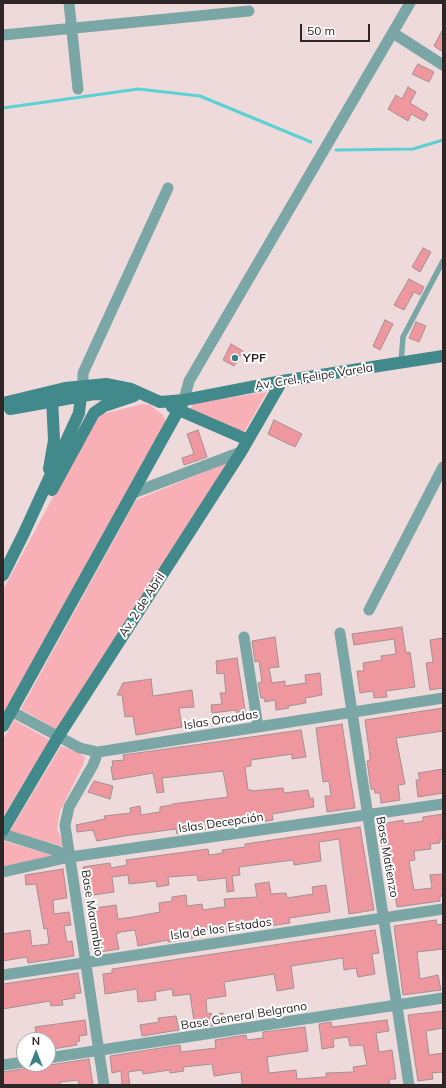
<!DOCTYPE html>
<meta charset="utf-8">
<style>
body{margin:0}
#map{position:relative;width:446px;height:1088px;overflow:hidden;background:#eedadb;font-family:Mulish,sans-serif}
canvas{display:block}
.frame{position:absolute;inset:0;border:4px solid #2d2526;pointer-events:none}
.north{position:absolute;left:16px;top:1032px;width:40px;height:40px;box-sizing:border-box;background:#fff;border:1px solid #aba8a8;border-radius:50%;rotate:0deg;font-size:11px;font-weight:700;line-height:16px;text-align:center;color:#2d2526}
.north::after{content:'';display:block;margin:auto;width:14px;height:18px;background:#3a8384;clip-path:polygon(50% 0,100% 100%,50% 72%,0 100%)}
.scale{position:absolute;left:300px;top:24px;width:70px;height:18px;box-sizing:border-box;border:2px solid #2d2526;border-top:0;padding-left:5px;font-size:12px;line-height:14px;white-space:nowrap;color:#2d2526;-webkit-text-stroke:3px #fff;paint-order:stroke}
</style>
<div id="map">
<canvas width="446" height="1088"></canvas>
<div class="frame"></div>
<div class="north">N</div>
<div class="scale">50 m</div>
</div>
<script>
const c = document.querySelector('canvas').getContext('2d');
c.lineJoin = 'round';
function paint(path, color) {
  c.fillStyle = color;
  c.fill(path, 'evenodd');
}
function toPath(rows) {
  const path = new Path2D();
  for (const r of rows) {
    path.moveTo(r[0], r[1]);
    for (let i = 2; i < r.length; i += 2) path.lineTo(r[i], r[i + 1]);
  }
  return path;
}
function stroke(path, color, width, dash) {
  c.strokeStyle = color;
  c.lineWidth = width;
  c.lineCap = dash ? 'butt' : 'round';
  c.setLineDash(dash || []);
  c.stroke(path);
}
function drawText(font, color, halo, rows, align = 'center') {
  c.font = font + ' Mulish,sans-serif';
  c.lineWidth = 4;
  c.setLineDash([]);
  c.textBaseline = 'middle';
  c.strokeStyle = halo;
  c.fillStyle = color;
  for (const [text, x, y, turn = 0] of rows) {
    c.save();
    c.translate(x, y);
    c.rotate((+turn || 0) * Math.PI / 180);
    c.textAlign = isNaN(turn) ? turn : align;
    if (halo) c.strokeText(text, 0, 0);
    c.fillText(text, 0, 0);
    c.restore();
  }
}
const green = toPath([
 [267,392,244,432,189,411,194,403],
 [142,404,150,405,163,415,166,423,3,714,3,590,94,421,103,414],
 [231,461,56,729,21,709,136,500],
 [14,720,50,740,3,817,3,740],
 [61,746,80,753,85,758,83,765,60,811,57,829,65,847,10,831],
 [3,841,4,841,58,857,3,867]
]);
const stream = toPath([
 [3,108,138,89,200,96,311,142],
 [336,150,413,149,443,140]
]);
const building = toPath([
 [443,29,443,52,434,46,443,29],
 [418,64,434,72,429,82,412,74,418,64],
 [408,87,416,92,410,103,428,114,424,121,411,114,408,121,388,109,396,95,402,99,408,87],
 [423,248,431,252,420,272,412,267,423,248],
 [409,279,424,287,420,295,414,292,404,310,394,305,409,279],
 [385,320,393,324,380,350,373,346,385,320],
 [416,322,426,326,419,342,409,338,416,322],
 [231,344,243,351,234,366,223,360,231,344],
 [274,420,302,434,295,447,268,434,274,420],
 [198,430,207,457,184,465,182,458,194,454,187,434,198,430],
 [402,627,406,653,410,652,415,687,386,691,387,697,374,698,373,691,360,693,357,671,364,671,363,663,382,660,381,656,396,654,394,639,354,645,352,634,402,627],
 [275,637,279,667,269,668,272,683,285,681,285,686,306,683,305,675,320,673,322,695,305,698,306,703,288,706,289,708,276,710,275,700,265,702,264,698,261,698,258,683,262,682,259,661,255,662,252,641,275,637],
 [443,638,443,688,430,690,426,663,433,662,430,640,443,638],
 [237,658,246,716,237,718,236,710,212,713,211,705,222,704,220,693,226,693,224,673,217,674,216,661,237,658],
 [151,679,153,696,192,690,194,707,179,708,182,727,136,735,133,716,125,717,122,695,117,695,123,683,151,679],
 [443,708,443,731,396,738,405,784,398,785,400,800,381,803,380,793,375,793,374,789,371,789,367,761,370,760,370,757,365,720,443,708],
 [342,724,355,808,327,812,325,796,331,796,329,781,323,782,316,728,342,724],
 [301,730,306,757,292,759,292,754,251,760,251,766,245,767,248,790,252,790,252,791,283,788,284,793,308,790,310,799,313,798,314,807,272,814,273,820,256,823,255,817,208,824,208,829,177,834,176,829,124,836,97,841,93,830,77,832,76,825,105,819,104,816,131,813,130,808,140,806,141,815,160,812,160,807,172,805,172,804,228,797,223,771,162,778,164,792,157,793,153,773,113,780,111,767,113,766,112,761,124,760,123,755,301,730],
 [443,769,443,793,418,797,416,780,420,780,418,773,443,769],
 [94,781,113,786,110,799,88,792,94,781],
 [443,814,443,839,440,839,440,843,430,844,431,849,414,851,415,860,409,861,414,890,432,888,430,875,443,874,443,891,442,896,440,896,440,901,397,907,392,877,386,878,380,837,385,837,382,824,403,820,404,824,423,821,423,817,443,814],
 [360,827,374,910,349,914,339,839,319,842,321,861,294,865,293,860,239,867,240,875,232,876,234,891,227,892,226,878,198,881,197,875,168,877,169,885,157,887,156,881,129,884,128,875,112,877,114,892,87,896,83,867,110,863,111,868,127,865,126,860,208,849,209,855,223,853,222,850,245,847,245,844,360,827],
 [63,869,67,898,53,900,54,914,69,912,71,925,64,926,67,942,72,941,74,956,28,963,27,957,3,961,3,934,30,930,32,946,49,944,47,928,44,929,36,884,26,885,25,875,63,869],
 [269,882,271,894,286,893,287,898,313,894,312,887,326,885,330,912,289,918,290,923,220,933,219,928,196,932,197,937,168,942,168,940,138,946,135,930,121,932,116,934,119,949,94,953,88,909,116,905,118,919,133,917,160,912,159,903,172,901,172,897,186,895,187,906,202,904,203,910,216,908,225,907,224,899,257,897,255,884,269,882],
 [436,920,437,925,443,924,443,949,417,952,420,979,438,975,441,990,403,995,394,926,436,920],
 [375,930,379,953,372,954,375,974,358,977,356,968,344,970,343,958,291,966,294,988,277,991,274,974,224,982,226,996,206,999,207,1014,211,1013,211,1015,223,1013,224,1024,195,1028,190,994,173,996,172,989,155,992,156,1000,138,1002,137,989,105,994,103,974,112,973,112,969,375,930],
 [78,973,81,993,74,994,75,998,62,1000,63,1005,51,1006,50,1001,3,1009,3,984,78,973],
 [443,1011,443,1028,426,1031,429,1055,443,1053,443,1072,432,1073,433,1079,418,1081,408,1015,443,1011],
 [176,1016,179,1030,142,1036,140,1025,159,1022,158,1018,176,1016],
 [85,1020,87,1035,79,1036,80,1041,76,1042,77,1045,53,1049,52,1041,37,1040,35,1027,85,1020],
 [387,1020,389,1031,376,1033,379,1052,392,1050,396,1079,389,1079,390,1085,242,1085,241,1072,214,1076,212,1064,183,1067,184,1071,170,1073,170,1070,143,1074,142,1070,128,1072,130,1085,122,1085,121,1071,112,1073,110,1056,180,1045,181,1052,216,1048,215,1040,246,1035,247,1040,263,1038,263,1032,305,1027,308,1051,267,1057,269,1073,296,1070,297,1079,326,1077,326,1073,354,1072,353,1067,367,1065,363,1045,350,1046,348,1037,333,1039,334,1047,322,1049,319,1024,331,1022,332,1027,387,1020],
 [89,1059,93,1085,79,1085,78,1080,60,1082,61,1085,3,1085,3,1072,89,1059]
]);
const lane = toPath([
 [401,363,403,337,443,261]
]);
const street = toPath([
 [69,3,78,89],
 [393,33,443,65],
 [3,35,249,11],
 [83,385,83,373,168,188],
 [184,400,189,381,410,3],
 [133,493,241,452],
 [369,610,443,467],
 [340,633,409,1085],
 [244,637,258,727],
 [11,711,80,748,98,752,443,698],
 [98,752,93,765,69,807,65,825,104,1085],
 [3,834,57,851,70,857],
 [3,872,70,857,443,804],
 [3,975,443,909],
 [48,1058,443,998],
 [3,1065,24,1062]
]);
const secondary = toPath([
 [3,403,65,388,106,384,131,389,160,402,184,400,282,381,443,356],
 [172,407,248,440],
 [10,409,94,394,128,395],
 [49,469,54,440,52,398,54,395,63,390],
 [52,490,94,413,104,406,134,396],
 [3,575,23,535,79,413,81,396,75,387],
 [3,726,184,400],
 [3,830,58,737,241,452,282,381]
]);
const markers = [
 [235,358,4,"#3a8384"]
];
const poiNames = [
 ["YPF",243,358]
];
const streetNames = [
 ["Av. Crel. Felipe Varela",314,377,-9],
 ["Av. 2 de Abril",142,605,-57],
 ["Islas Orcadas",221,720,-9],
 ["Islas Decepción",221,823,-8],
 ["Base Matienzo",387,857,80],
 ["Base Marambio",92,913,81],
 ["Isla de los Estados",221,929,-8],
 ["Base General Belgrano",244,1016,-9]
];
paint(green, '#f9afb6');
stroke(stream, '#5bd1d3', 3);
paint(building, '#ee979f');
stroke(building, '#a39091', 1);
stroke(lane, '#7aa6a6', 5.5);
stroke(street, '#7aa6a6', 11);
stroke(secondary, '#41898a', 12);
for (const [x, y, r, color] of markers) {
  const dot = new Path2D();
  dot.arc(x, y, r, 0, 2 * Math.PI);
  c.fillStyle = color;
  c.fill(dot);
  stroke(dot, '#fff', 1.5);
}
drawText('bold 12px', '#2d2526', '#fff', poiNames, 'left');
drawText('12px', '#2d2526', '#fff', streetNames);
</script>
